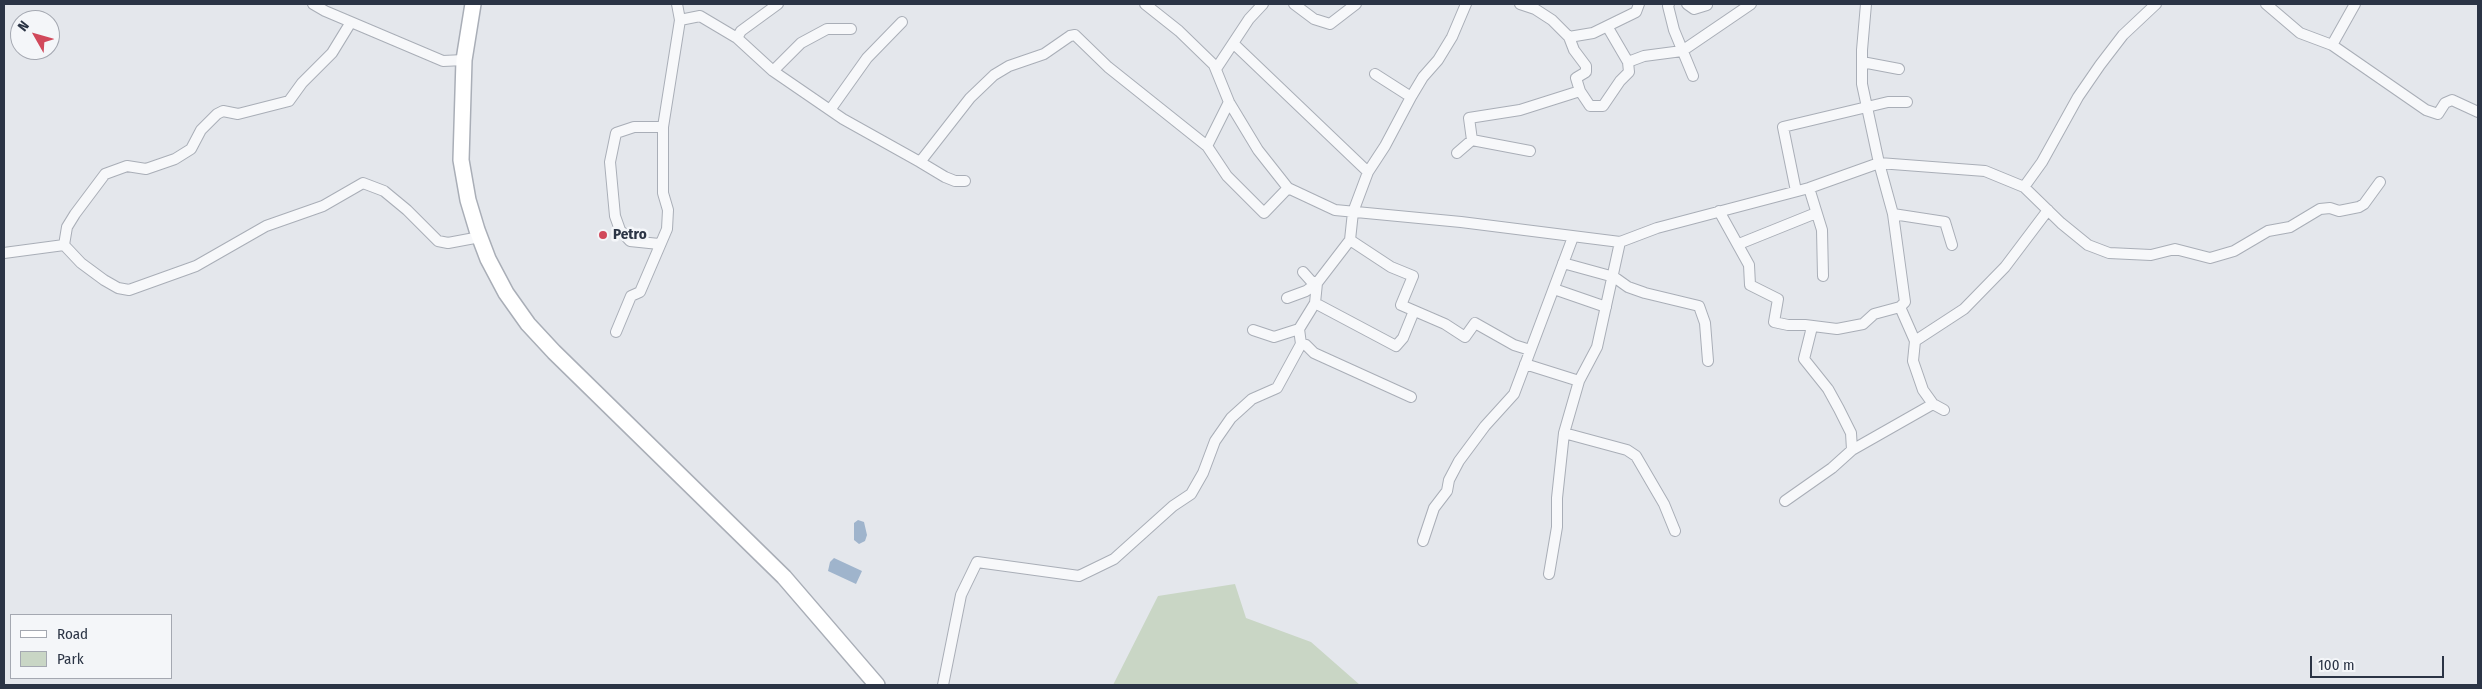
<!DOCTYPE html>
<style>
body{margin:0}
#map{position:relative;width:2482px;height:689px;overflow:hidden;background:#e4e7ec;font-family:"Fira Sans Condensed",sans-serif}
canvas{display:block}
.frame{position:absolute;inset:0;border:5px solid #2b3445;pointer-events:none}
.legend{position:absolute;left:10px;top:614px;width:162px;height:65px;box-sizing:border-box;background:#f4f6f9;border:1px solid #a4a8b1;margin:0;padding:6px 9px;list-style:none;font-size:15px;color:#2b3445}
.legend li{display:flex;align-items:center;gap:10px;height:25px}
.legend b{width:25px;border:1px solid #a4a8b1}
.north{position:absolute;left:10px;top:10px;width:50px;height:50px;box-sizing:border-box;background:#f4f6f9;border:1px solid #a4a8b1;border-radius:50%;rotate:308deg;font-size:14px;font-weight:700;line-height:20px;text-align:center;color:#2b3445}
.north::after{content:'';display:block;margin:auto;width:18px;height:22px;background:#d1495b;clip-path:polygon(50% 0,100% 100%,50% 72%,0 100%)}
.scale{position:absolute;left:2310px;top:656px;width:134px;height:22px;box-sizing:border-box;border:2px solid #2b3445;border-top:0;padding-left:6px;font-size:15px;line-height:18px;white-space:nowrap;color:#2b3445;-webkit-text-stroke:4px #f4f6f9;paint-order:stroke}
</style>
<div id="map">
<canvas width="2482" height="689"></canvas>
<div class="frame"></div>
<ul class="legend">
<li><b style="height:6px;background:#fff"></b>Road</li>
<li><b style="height:14px;background:#c9d6c5"></b>Park</li>
</ul>
<div class="north">N</div>
<div class="scale">100 m</div>
</div>
<script>
const c = document.querySelector('canvas').getContext('2d');
c.lineJoin = 'round';
function paint(path, color) {
  c.fillStyle = color;
  c.fill(path, 'evenodd');
}
function toPath(rows) {
  const path = new Path2D();
  for (const r of rows) {
    path.moveTo(r[0], r[1]);
    for (let i = 2; i < r.length; i += 2) path.lineTo(r[i], r[i + 1]);
  }
  return path;
}
function stroke(path, color, width, dash) {
  c.strokeStyle = color;
  c.lineWidth = width;
  c.lineCap = dash ? 'butt' : 'round';
  c.setLineDash(dash || []);
  c.stroke(path);
}
function drawText(font, color, halo, rows, align = 'center') {
  c.font = font + ' "Fira Sans Condensed",sans-serif';
  c.lineWidth = 5;
  c.setLineDash([]);
  c.textBaseline = 'middle';
  c.strokeStyle = halo;
  c.fillStyle = color;
  for (const [text, x, y, turn = 0] of rows) {
    c.save();
    c.translate(x, y);
    c.rotate((+turn || 0) * Math.PI / 180);
    c.textAlign = isNaN(turn) ? turn : align;
    if (halo) c.strokeText(text, 0, 0);
    c.fillText(text, 0, 0);
    c.restore();
  }
}
const green = toPath([
 [1235,584,1246,618,1311,642,1360,685,1113,685,1158,596]
]);
const water = toPath([
 [858,520,864,522,867,535,865,541,859,544,854,540,854,523],
 [834,558,862,571,856,584,828,571,830,562]
]);
const minor = toPath([
 [313,4,325,11,443,61,464,60],
 [1145,4,1179,31,1214,65,1229,102,1258,150,1288,188,1335,210,1461,222,1620,242,1657,228,1809,188,1879,163,1985,171,2024,187,2042,162,2078,97,2100,65,2123,35,2156,4],
 [1294,4,1314,19,1330,24,1356,4],
 [1520,4,1535,9,1552,20,1569,37,1593,33,1636,12,1639,4],
 [1669,4,1668,6,1674,30,1693,76],
 [1687,4,1694,9,1707,5],
 [1866,4,1862,50,1862,84,1879,163,1893,214,1905,302,1900,307],
 [2266,4,2300,33,2332,45,2426,110,2438,114,2445,103,2452,100,2478,112],
 [680,20,700,16,737,38,773,71,843,119,920,162,970,98,994,75,1009,66,1044,54,1070,36,1075,35,1108,67,1207,146],
 [1607,26,1628,62],
 [1569,37,1574,50,1586,66,1586,72,1576,78,1580,91],
 [737,38,741,31,778,4],
 [1234,44,1368,172],
 [2332,45,2355,4],
 [1862,62,1899,69],
 [1216,69,1249,19,1263,4],
 [773,71,801,43,827,29,851,29],
 [1375,74,1411,97],
 [1229,102,1207,146,1227,176,1264,213,1288,188],
 [830,110,867,58,902,22],
 [1472,140,1530,151],
 [1457,153,1472,140,1469,118,1520,110,1580,91,1590,106,1603,106,1620,81,1629,72,1628,62,1644,56,1682,51,1751,4],
 [920,162,945,177,955,181,965,181],
 [2024,187,2061,223,2088,245,2109,253,2151,255,2175,249,2210,258,2234,251,2268,231,2290,227,2320,209,2330,208,2339,211,2359,207,2364,204,2380,182],
 [1809,188,1822,230,1823,276],
 [1796,191,1783,127,1888,102,1907,102],
 [1719,211,1749,265,1750,285,1778,299,1774,322,1788,325,1805,325,1837,329,1863,324,1874,314,1900,307,1915,341],
 [1893,214,1945,222,1952,245],
 [1350,240,1391,267,1413,276,1401,305,1445,324,1465,337,1475,323,1514,345,1530,350],
 [659,244,630,241,620,230,615,216,610,162,616,133,634,127,663,127],
 [1739,244,1816,213],
 [64,245,81,263,104,280,118,288,129,290,196,266,266,226,323,206,363,183,384,191,407,210,438,241,448,243,480,237],
 [4,253,64,245,67,227,75,214,105,174,127,166,146,169,175,159,191,149,201,130,217,114,223,111,238,114,289,101,302,83,332,53,351,22],
 [1563,263,1614,277,1628,287,1645,293,1699,306,1705,323,1708,361],
 [1303,272,1311,281,1317,283],
 [1554,289,1606,307],
 [1287,298,1306,291,1317,283],
 [1315,303,1396,346,1403,338,1414,311],
 [1253,330,1274,337,1299,329],
 [616,332,631,296,640,292,667,229,668,210,663,193,663,127,680,20,677,4],
 [1301,344,1306,345,1314,353,1411,397],
 [1525,364,1579,381],
 [1944,410,1933,404,1923,390,1913,361,1915,341,1964,309,2005,267,2048,210],
 [1564,433,1627,450,1636,456,1664,504,1675,531],
 [1852,450,1933,404],
 [1785,501,1832,468,1852,450,1851,433,1839,409,1828,389,1804,359,1812,327],
 [1423,541,1434,508,1447,491,1449,480,1459,461,1485,426,1514,394,1573,237],
 [1549,574,1557,527,1557,498,1564,433,1579,381,1597,347,1620,242],
 [943,685,961,595,977,562,1079,576,1114,559,1173,506,1191,494,1203,473,1215,441,1231,418,1252,399,1277,388,1301,344,1299,329,1315,303,1317,283,1350,240,1353,212,1368,172,1385,146,1411,97,1423,77,1438,60,1452,37,1466,4]
]);
const secondary = toPath([
 [473,4,464,60,461,160,468,200,477,230,488,259,506,293,528,324,554,352,784,577,877,685]
]);
const markers = [
 [603,235,5,"#d1495b"]
];
const poiNames = [
 ["Petro",613,235]
];
paint(green, '#c9d6c5');
paint(water, '#9fb4cc');
stroke(minor, '#a9aeb7', 12);
stroke(secondary, '#a9aeb7', 18);
stroke(minor, '#f7f8fa', 10);
stroke(secondary, '#fff', 15);
for (const [x, y, r, color] of markers) {
  const dot = new Path2D();
  dot.arc(x, y, r, 0, 2 * Math.PI);
  c.fillStyle = color;
  c.fill(dot);
  stroke(dot, '#f4f6f9', 2);
}
drawText('bold 15px', '#2b3445', '#f4f6f9', poiNames, 'left');
</script>
